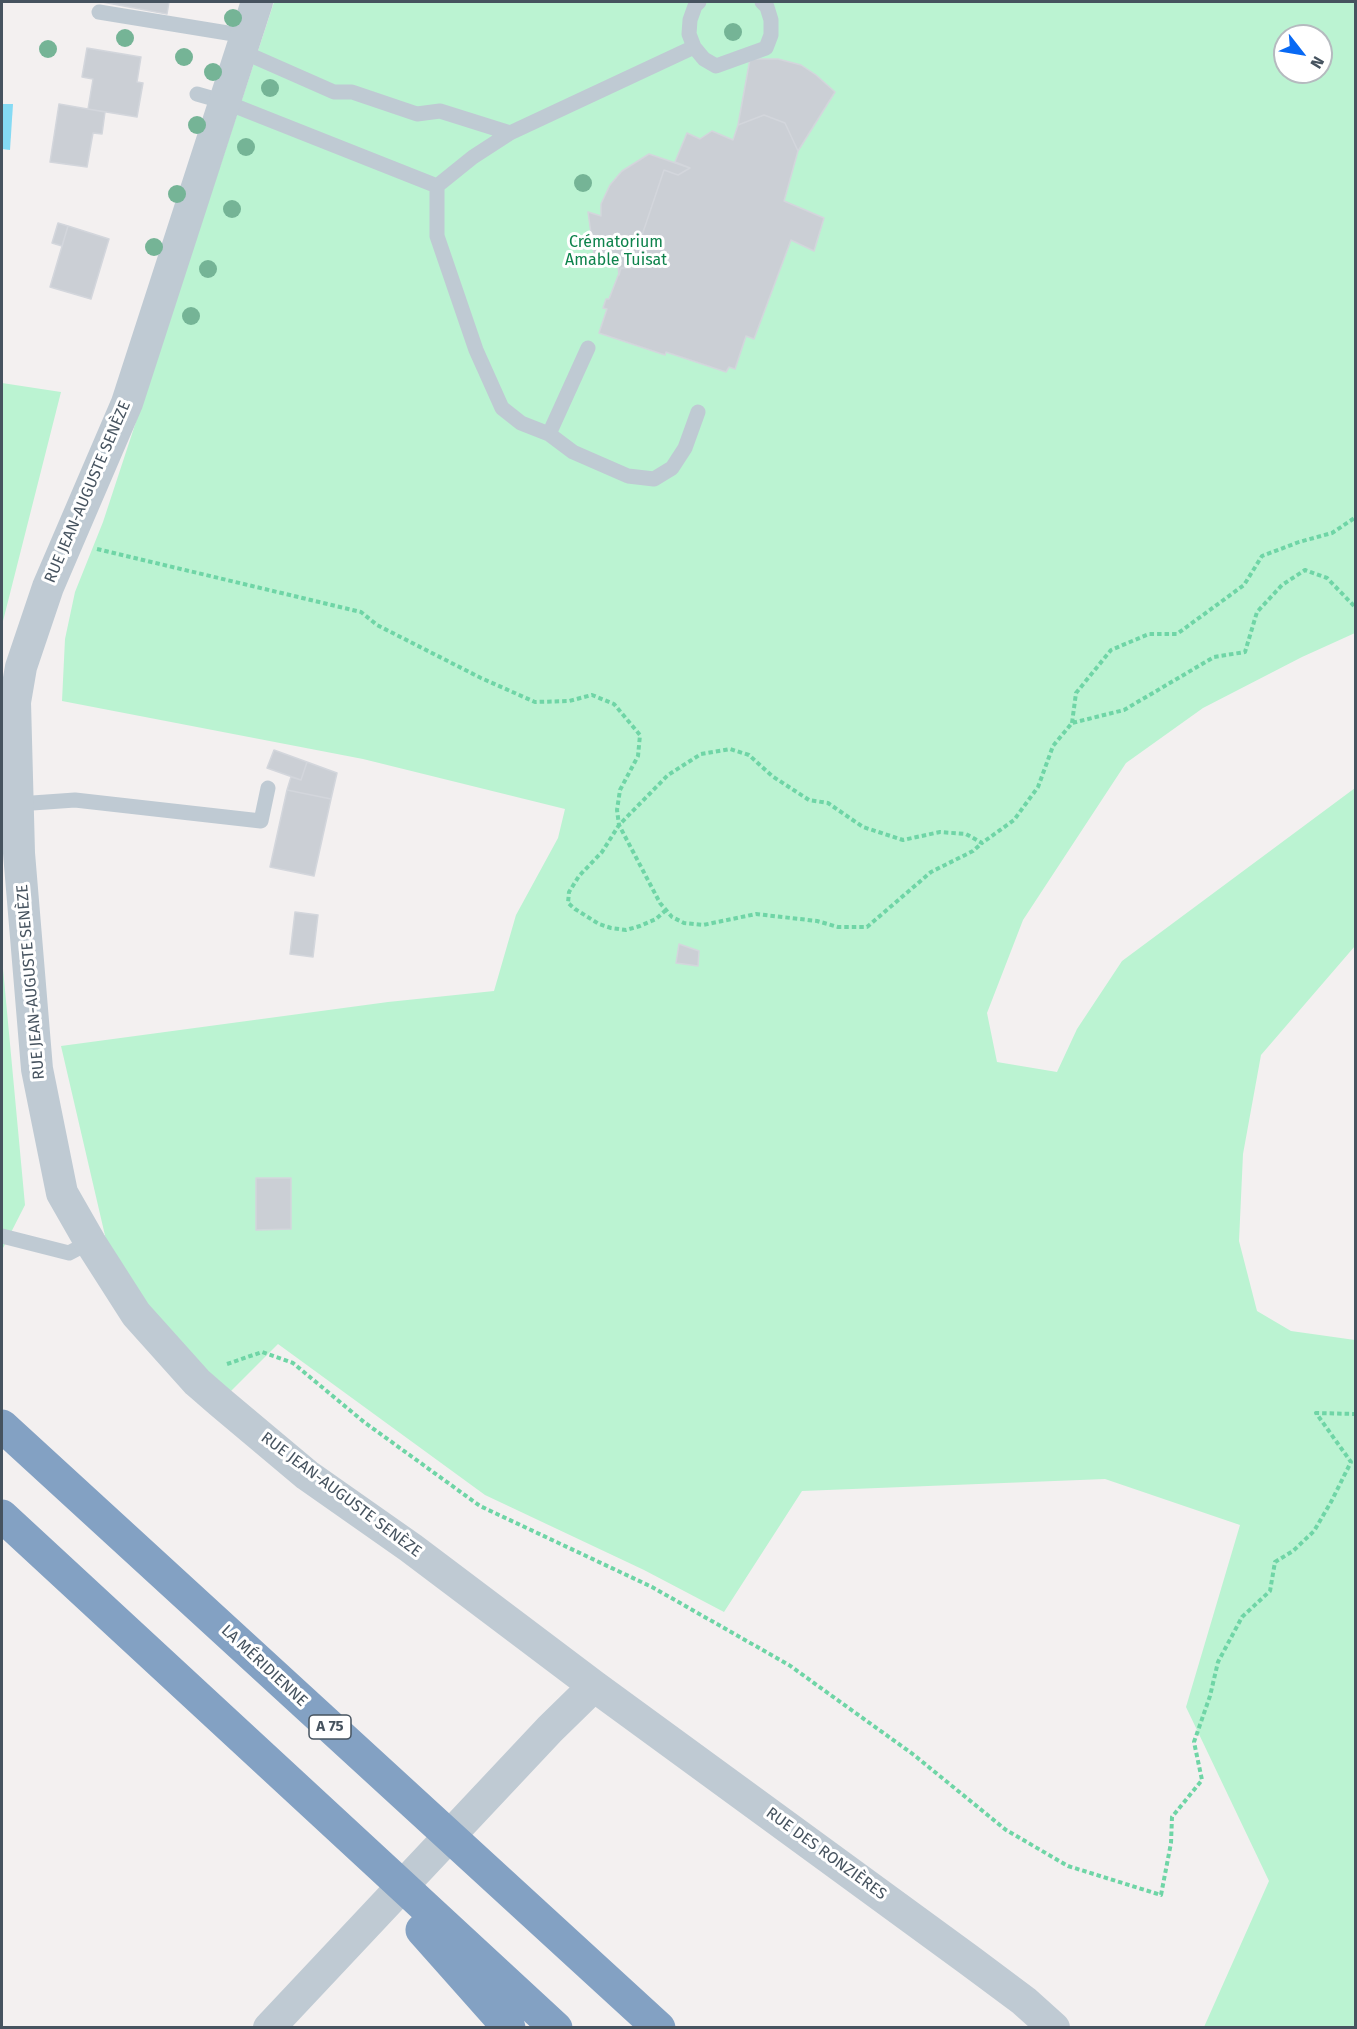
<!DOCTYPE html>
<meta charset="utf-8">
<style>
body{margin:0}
#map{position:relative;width:1357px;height:2029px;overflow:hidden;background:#f3f0f0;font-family:"Fira Sans",sans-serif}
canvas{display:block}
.frame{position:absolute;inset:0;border:3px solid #46535f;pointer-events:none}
.north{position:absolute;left:1273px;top:24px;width:60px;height:60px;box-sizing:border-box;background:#fff;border:2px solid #b5babf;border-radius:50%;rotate:121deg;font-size:16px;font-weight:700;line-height:24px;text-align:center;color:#46535f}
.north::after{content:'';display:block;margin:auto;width:21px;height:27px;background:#0869f4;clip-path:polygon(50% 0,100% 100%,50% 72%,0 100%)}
</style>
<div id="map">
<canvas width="1357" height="2029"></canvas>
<div class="frame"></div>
<div class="north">N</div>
</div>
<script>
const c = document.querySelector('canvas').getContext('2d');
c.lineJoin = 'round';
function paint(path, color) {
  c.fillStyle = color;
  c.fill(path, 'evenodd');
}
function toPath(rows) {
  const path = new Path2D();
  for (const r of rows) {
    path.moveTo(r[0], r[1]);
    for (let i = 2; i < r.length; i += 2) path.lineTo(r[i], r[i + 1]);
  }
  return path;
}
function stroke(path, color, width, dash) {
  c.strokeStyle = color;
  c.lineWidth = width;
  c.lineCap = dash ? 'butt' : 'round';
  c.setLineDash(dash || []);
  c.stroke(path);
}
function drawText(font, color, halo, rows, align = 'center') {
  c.font = font + ' "Fira Sans",sans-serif';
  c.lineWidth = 6;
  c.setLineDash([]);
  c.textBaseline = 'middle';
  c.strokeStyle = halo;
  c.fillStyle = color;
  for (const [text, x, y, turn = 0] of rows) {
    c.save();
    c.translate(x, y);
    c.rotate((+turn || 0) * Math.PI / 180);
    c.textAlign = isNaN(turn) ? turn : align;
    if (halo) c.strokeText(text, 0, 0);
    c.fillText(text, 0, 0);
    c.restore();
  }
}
const green = toPath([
 [274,2,1355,2,1355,633,1302,657,1203,708,1126,763,1023,920,987,1013,997,1062,1057,1072,1077,1029,1122,961,1355,788,1355,946,1261,1055,1243,1154,1239,1241,1257,1311,1291,1331,1355,1340,1355,2027,1204,2027,1269,1881,1186,1707,1240,1525,1105,1479,802,1491,724,1612,644,1570,485,1495,278,1344,220,1402,110,1257,61,1046,388,1002,494,991,516,915,558,838,565,809,363,759,62,701,65,639,75,592,103,522],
 [1285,36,1321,36,1321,72,1285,72],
 [2,383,61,392,2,625],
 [2,958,25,1205,2,1250]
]);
const water = toPath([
 [2,104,13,104,10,150,2,149]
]);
const building = toPath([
 [102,2,169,2,167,14,102,2],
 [87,48,141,57,137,82,143,83,137,117,88,109,93,79,82,77,87,48],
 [750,59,778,59,801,65,816,75,835,92,798,151,785,123,764,115,738,125,750,59],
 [59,104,105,112,102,134,93,133,87,167,50,162,59,104],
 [764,115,785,123,798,151,784,201,824,218,814,251,791,240,754,339,746,336,735,369,729,367,726,372,666,352,665,355,599,333,607,309,603,308,606,299,609,299,621,268,631,268,664,170,678,175,690,168,675,162,687,133,700,139,712,131,733,140,738,125,764,115],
 [649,154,690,168,678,175,664,170,631,268,621,268,619,275,617,258,595,261,588,212,601,216,601,204,610,185,622,171,649,154],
 [58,223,68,226,62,246,52,243,58,223],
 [68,226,109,239,91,299,50,287,68,226],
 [274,750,307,762,301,780,267,768,274,750],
 [307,762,337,773,331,799,287,790,291,777,301,780,307,762],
 [287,790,331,799,314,876,270,867,287,790],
 [295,912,318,915,313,957,290,954,295,912],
 [679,944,699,951,698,966,676,963,679,944],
 [256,1178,291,1178,291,1229,256,1230,256,1178]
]);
const path = toPath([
 [97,549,361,612,377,625,481,678,535,702,569,701,592,695,614,704,640,735,638,756,620,790,617,810,619,825,660,903,672,917,684,923,703,925,756,914,817,921,838,927,867,927,931,872,973,851,982,843],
 [1072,723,1076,693,1111,650,1149,634,1177,634,1244,585,1262,556,1299,542,1332,533,1356,517],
 [666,910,656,919,640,926,626,930,611,928,599,924,575,909,568,903,569,892,579,876,602,852,619,825,668,775,701,754,730,749,749,755,772,776,809,800,828,803,863,827,903,840,940,832,966,834,982,843,1014,820,1038,787,1053,746,1072,723,1124,710,1214,657,1245,652,1257,612,1282,585,1305,570,1327,578,1356,608],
 [227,1364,262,1352,293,1363,364,1422,480,1506,652,1587,789,1665,914,1755,1006,1830,1068,1866,1161,1895,1171,1843,1172,1817,1202,1780,1194,1742,1210,1696,1218,1662,1242,1617,1270,1591,1275,1562,1293,1551,1314,1531,1331,1502,1351,1462,1316,1413,1356,1414]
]);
const lane = toPath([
 [699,2,695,6,690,20,689,34,694,47,704,59,716,66,766,48,771,35,771,20,767,7,762,2],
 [99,12,246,36],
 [241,51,334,92,352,92,417,114,440,111,510,133],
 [197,94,225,102,437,186,437,236,476,350,502,408,521,423,549,434,588,348],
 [437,186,473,157,510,133,694,47],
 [549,434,573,452,628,476,654,479,672,468,685,448,698,412],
 [18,804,75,800,261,821,268,788],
 [2,1236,69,1253,90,1242]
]);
const street = toPath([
 [257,2,127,403,48,587,21,667,15,702,19,853,37,1069,62,1193,90,1242,136,1314,197,1382,220,1402,307,1475,411,1548,594,1686,969,1960,1024,2001,1054,2028],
 [269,2028,550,1729,594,1686]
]);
const highway = toPath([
 [2,1426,659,2028],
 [2,1516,556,2028],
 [422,1930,509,2028]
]);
const trees = [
 [233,18],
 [733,32],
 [125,38],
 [48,49],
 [184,57],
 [213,72],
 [270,88],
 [197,125],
 [246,147],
 [583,183],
 [177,194],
 [232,209],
 [154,247],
 [208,269],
 [191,316]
];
const shields = [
 [330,1727,42]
];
const shieldNames = [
 ["A 75",330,1727]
];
const parkNames = [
 ["Crématorium",616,243],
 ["Amable Tuisat",616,261]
];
const streetNames = [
 ["RUE JEAN-AUGUSTE SENÈZE",88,492,-67],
 ["RUE JEAN-AUGUSTE SENÈZE",31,982,-95],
 ["RUE JEAN-AUGUSTE SENÈZE",341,1495,37],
 ["LA MÉRIDIENNE",264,1666,43],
 ["RUE DES RONZIÈRES",826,1854,36]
];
paint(green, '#bbf3d2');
paint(water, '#84daf4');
paint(building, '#cbcfd5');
stroke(building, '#d3d6dc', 1.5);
stroke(path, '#6fd5a6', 4, [4.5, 3]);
stroke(lane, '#bfcad3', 15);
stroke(street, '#bfcad3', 32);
stroke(highway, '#83a1c3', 33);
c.fillStyle = '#75b496';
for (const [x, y] of trees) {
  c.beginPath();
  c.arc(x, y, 9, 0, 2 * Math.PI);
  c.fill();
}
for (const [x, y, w] of shields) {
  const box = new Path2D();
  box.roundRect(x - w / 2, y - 12, w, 24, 4.5);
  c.fillStyle = '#fff';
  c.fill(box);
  stroke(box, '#46535f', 1.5);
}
drawText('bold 15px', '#46535f', null, shieldNames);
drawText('16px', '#0e834c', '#fff', parkNames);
drawText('16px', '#46535f', '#fff', streetNames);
</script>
